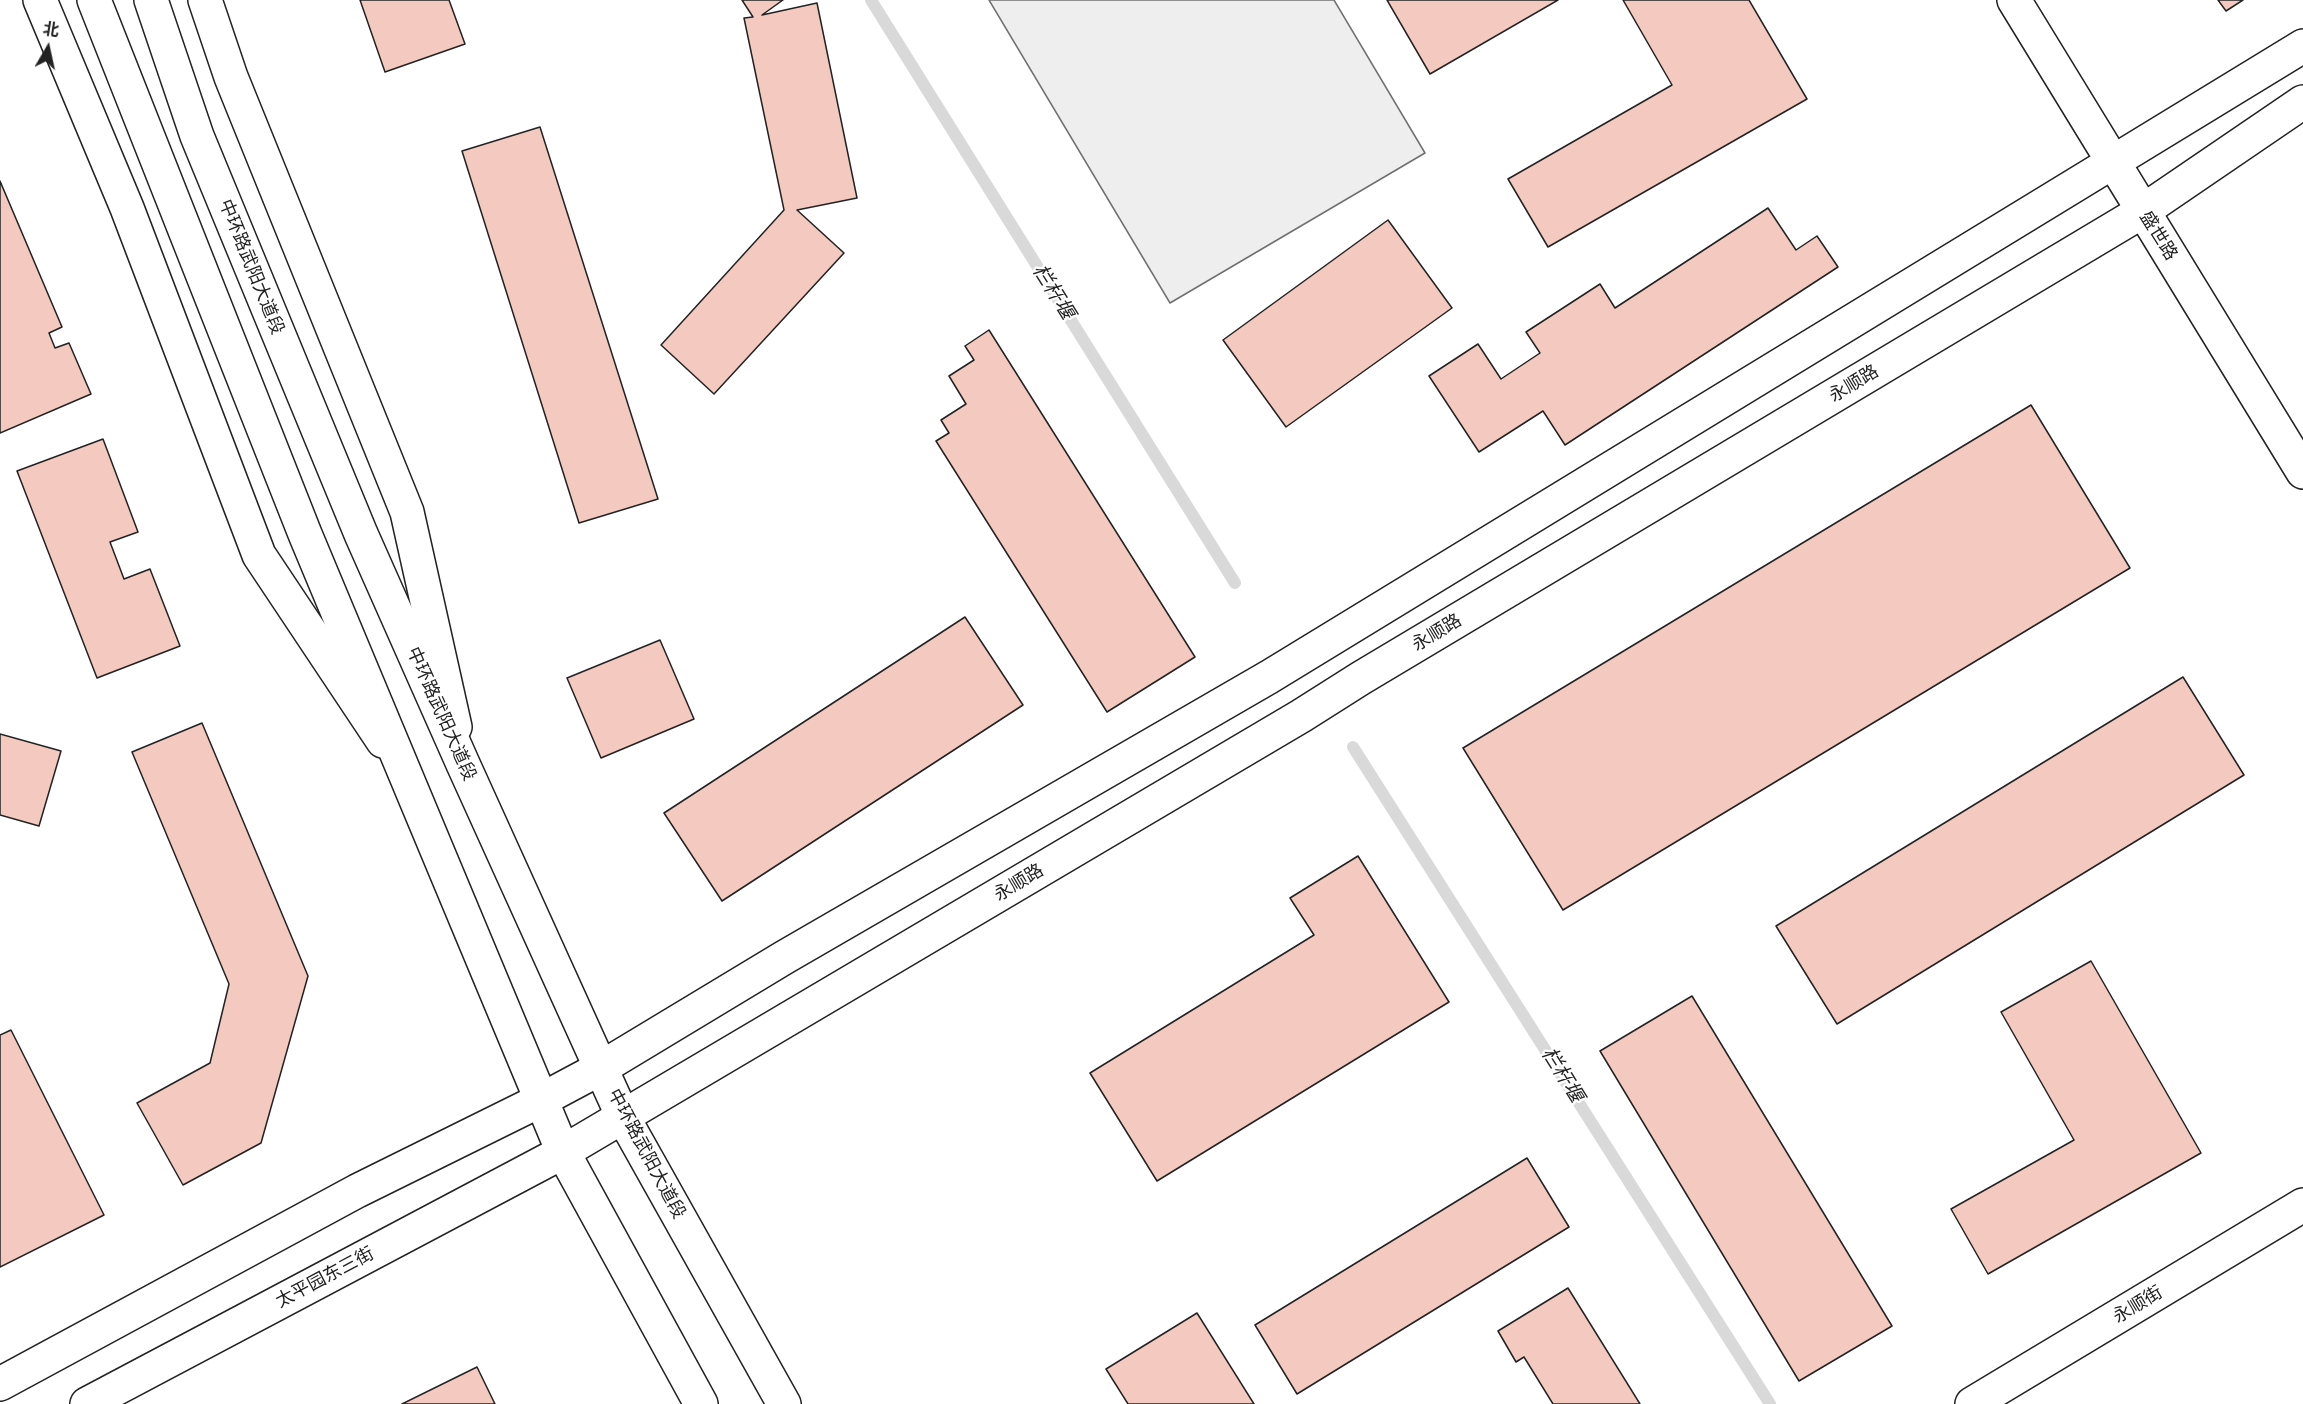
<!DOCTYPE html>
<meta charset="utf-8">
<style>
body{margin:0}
#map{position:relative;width:2303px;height:1404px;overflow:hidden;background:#fff;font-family:"Fira Sans","Noto Sans SC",sans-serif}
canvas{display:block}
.north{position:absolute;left:18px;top:18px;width:60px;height:60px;-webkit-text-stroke:4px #fff;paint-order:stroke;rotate:9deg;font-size:16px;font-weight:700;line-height:24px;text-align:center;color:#222}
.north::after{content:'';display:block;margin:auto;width:21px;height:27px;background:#222;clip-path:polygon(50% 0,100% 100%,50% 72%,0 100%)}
</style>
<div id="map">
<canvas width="2303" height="1404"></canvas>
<div class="north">北</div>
</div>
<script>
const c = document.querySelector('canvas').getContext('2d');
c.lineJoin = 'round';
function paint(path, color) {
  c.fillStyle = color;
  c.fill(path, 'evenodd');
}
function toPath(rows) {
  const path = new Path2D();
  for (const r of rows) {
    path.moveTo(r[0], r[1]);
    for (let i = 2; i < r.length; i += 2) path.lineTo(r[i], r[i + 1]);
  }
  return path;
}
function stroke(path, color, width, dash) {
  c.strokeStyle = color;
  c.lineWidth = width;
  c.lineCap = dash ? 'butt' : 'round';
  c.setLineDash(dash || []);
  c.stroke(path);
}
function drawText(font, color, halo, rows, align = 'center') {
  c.font = font + ' "Fira Sans","Noto Sans SC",sans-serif';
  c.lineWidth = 4.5;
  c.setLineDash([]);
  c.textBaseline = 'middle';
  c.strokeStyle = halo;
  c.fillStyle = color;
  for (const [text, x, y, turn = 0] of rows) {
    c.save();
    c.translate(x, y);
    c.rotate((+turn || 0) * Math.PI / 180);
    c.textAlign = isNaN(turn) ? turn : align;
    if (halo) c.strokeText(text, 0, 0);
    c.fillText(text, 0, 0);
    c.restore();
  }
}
const green = toPath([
 [989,0,1334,0,1425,153,1170,303,989,0]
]);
const stream = toPath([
 [871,0,1235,583],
 [1353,747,1770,1404]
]);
const building = toPath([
 [360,0,449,0,465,44,385,72,360,0],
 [742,0,783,0,762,15,817,3,857,198,797,210,844,253,714,394,661,345,784,210,744,18,753,17,742,0],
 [1387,0,1558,0,1430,74,1387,0],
 [1623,0,1749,0,1807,99,1548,247,1508,179,1672,85,1623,0],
 [2218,0,2243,0,2226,11,2218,0],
 [540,127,658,499,579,523,462,151,540,127],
 [0,181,62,327,49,333,55,348,69,343,91,394,0,433,0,181],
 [1768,208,1796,250,1817,236,1838,267,1565,445,1543,411,1479,452,1429,376,1478,344,1501,379,1540,353,1526,332,1600,284,1615,308,1768,208],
 [1388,220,1452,308,1286,427,1223,340,1388,220],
 [989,330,1195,657,1107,712,936,441,949,433,941,420,966,404,949,376,974,360,965,346,989,330],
 [2031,405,2130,568,1563,910,1463,748,2031,405],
 [103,439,138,532,110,542,124,579,150,569,180,646,97,678,17,471,103,439],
 [965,617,1023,705,722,901,664,813,965,617],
 [660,640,694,719,601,758,567,678,660,640],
 [2183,677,2244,775,1837,1024,1776,926,2183,677],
 [202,723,308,976,261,1143,183,1185,137,1103,210,1063,229,984,132,752,202,723],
 [0,734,61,751,39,826,0,815,0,734],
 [1358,856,1449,1002,1157,1181,1090,1073,1314,935,1290,898,1358,856],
 [2091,961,2201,1153,1988,1274,1951,1209,2074,1140,2001,1012,2091,961],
 [1692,996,1892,1326,1799,1381,1600,1051,1692,996],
 [11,1030,104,1215,0,1267,0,1035,11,1030],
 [1527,1158,1569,1227,1297,1394,1255,1325,1527,1158],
 [1568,1288,1640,1404,1553,1404,1524,1357,1516,1362,1498,1331,1568,1288],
 [1197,1313,1254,1404,1128,1404,1106,1369,1197,1313],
 [477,1367,495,1404,402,1404,477,1367]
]);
const minor = toPath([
 [1972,1404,2303,1205]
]);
const tertiary = toPath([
 [2014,0,2303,472]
]);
const secondary = toPath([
 [40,0,127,208,259,555,383,741],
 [205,0,231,77,407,512,455,727],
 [0,1384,357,1191,541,1100,601,1068,785,957,1269,677,2303,46],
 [87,1404,563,1152,1301,716,1361,678,2143,211,2303,102]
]);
const primary = toPath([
 [94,0,305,534,563,1152,701,1404],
 [151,0,197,136,361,534,463,764,623,1117,784,1404]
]);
const streetNames = [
 ["盛世路",2158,236,58],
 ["中环路武阳大道段",251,267,68],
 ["永顺路",1854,384,-31],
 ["永顺路",1437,633,-31],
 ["中环路武阳大道段",441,714,66],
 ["永顺路",1019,883,-31],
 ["中环路武阳大道段",646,1154,62],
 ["太平园东三街",325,1278,-28],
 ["永顺街",2138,1305,-31]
];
const waterNames = [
 ["栏杆堰",1053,292,58],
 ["栏杆堰",1562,1075,58]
];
paint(green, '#eee');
stroke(green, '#6f6f6f', 1.5);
stroke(stream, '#d9d9d9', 12);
paint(building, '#f3c9c0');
stroke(building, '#222', 1.5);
stroke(minor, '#222', 36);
stroke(tertiary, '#222', 36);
stroke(secondary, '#222', 36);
stroke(primary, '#222', 36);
stroke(minor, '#fff', 33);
stroke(tertiary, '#fff', 33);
stroke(secondary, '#fff', 33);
stroke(primary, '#fff', 33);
drawText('18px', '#222', '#fff', streetNames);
drawText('italic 20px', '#222', '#fff', waterNames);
</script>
